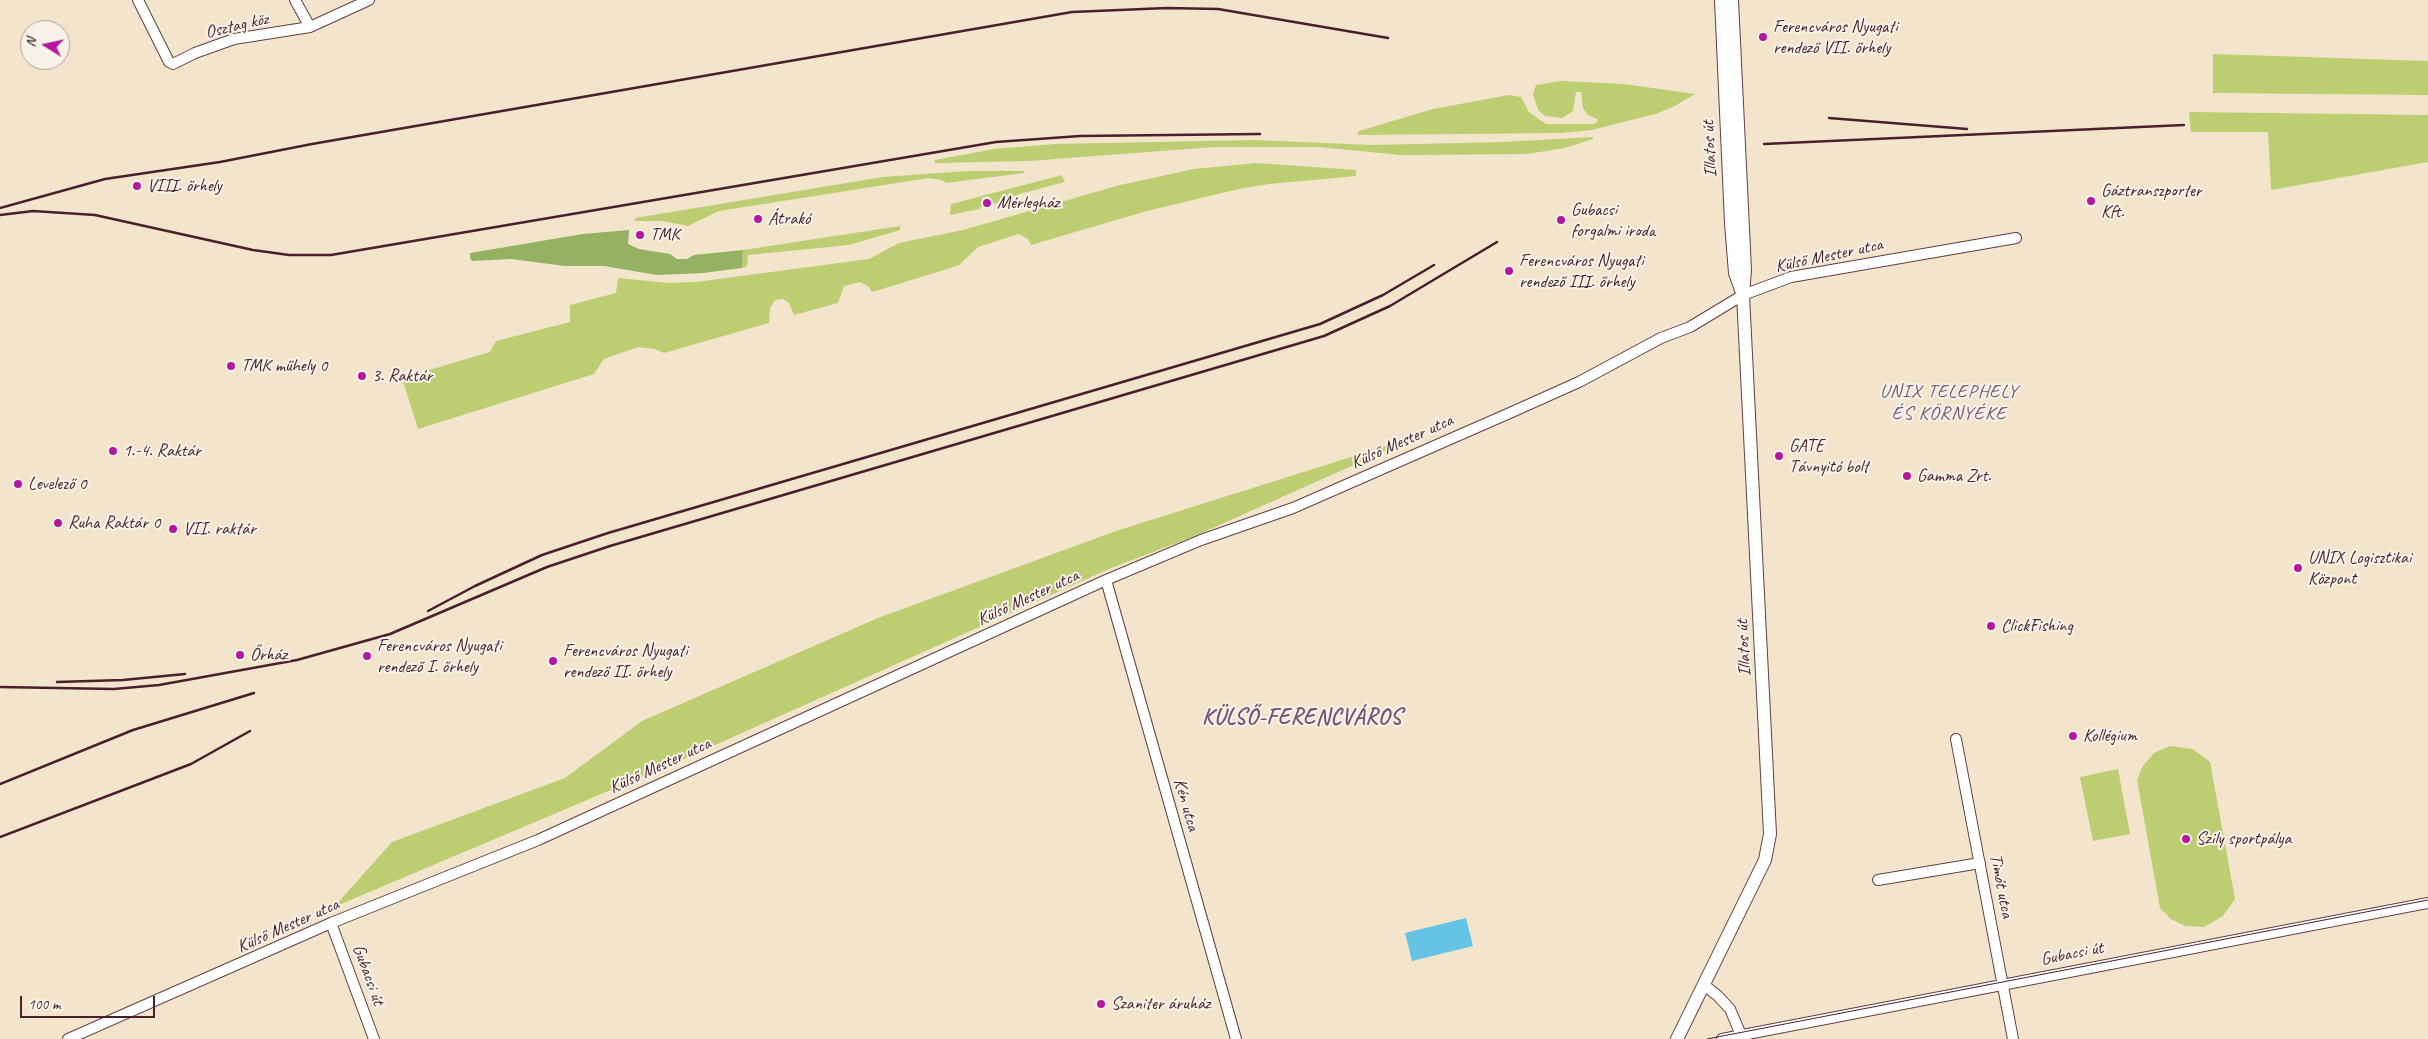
<!DOCTYPE html>
<meta charset="utf-8">
<style>
body{margin:0}
#map{position:relative;width:2428px;height:1039px;overflow:hidden;background:#f2e5cc;font-family:Caveat,sans-serif}
canvas{display:block}
.north{position:absolute;left:20px;top:20px;width:50px;height:50px;box-sizing:border-box;background:#f7f3e8;border:1px solid #b29e9c;border-radius:50%;rotate:280deg;font-size:14px;font-weight:700;line-height:20px;text-align:center;color:#4a1f2b}
.north::after{content:'';display:block;margin:auto;width:18px;height:22px;background:#b5179e;clip-path:polygon(50% 0,100% 100%,50% 72%,0 100%)}
.scale{position:absolute;left:20px;top:996px;width:135px;height:22px;box-sizing:border-box;border:2px solid #4a1f2b;border-top:0;padding-left:6px;font-size:15px;line-height:18px;white-space:nowrap;color:#4a1f2b;-webkit-text-stroke:4px #f7f3e8;paint-order:stroke}
</style>
<div id="map">
<canvas width="2428" height="1039"></canvas>
<div class="north">N</div>
<div class="scale">100 m</div>
</div>
<script>
const c = document.querySelector('canvas').getContext('2d');
c.lineJoin = 'round';
function paint(path, color) {
  c.fillStyle = color;
  c.fill(path, 'evenodd');
}
function toPath(rows) {
  const path = new Path2D();
  for (const r of rows) {
    path.moveTo(r[0], r[1]);
    for (let i = 2; i < r.length; i += 2) path.lineTo(r[i], r[i + 1]);
  }
  return path;
}
function stroke(path, color, width, dash) {
  c.strokeStyle = color;
  c.lineWidth = width;
  c.lineCap = dash ? 'butt' : 'round';
  c.setLineDash(dash || []);
  c.stroke(path);
}
function drawText(font, color, halo, rows, align = 'center') {
  c.font = font + ' Caveat,sans-serif';
  c.lineWidth = 4;
  c.setLineDash([]);
  c.textBaseline = 'middle';
  c.strokeStyle = halo;
  c.fillStyle = color;
  for (const [text, x, y, turn = 0] of rows) {
    c.save();
    c.translate(x, y);
    c.rotate((+turn || 0) * Math.PI / 180);
    c.textAlign = isNaN(turn) ? turn : align;
    if (halo) c.strokeText(text, 0, 0);
    c.fillText(text, 0, 0);
    c.restore();
  }
}
const green = toPath([
 [2213,54,2428,61,2428,95,2213,93],
 [1561,81,1624,84,1695,94,1673,107,1655,114,1592,130,1561,133,1357,135,1359,131,1433,109,1509,95,1521,97,1529,112,1546,124,1594,124,1597,122,1597,119,1588,115,1583,108,1581,92,1576,92,1573,111,1562,118,1545,116,1538,110,1533,94,1536,85],
 [2189,112,2428,115,2428,162,2271,190,2268,132,2191,132],
 [1593,137,1593,139,1565,148,1527,154,1401,155,1318,147,1214,147,1029,161,935,163,935,160,994,149,1056,144,1254,140,1372,145,1502,142],
 [1257,163,1356,170,1356,176,1269,184,1239,189,1147,211,1031,245,1028,239,1019,234,978,247,959,265,928,275,872,292,868,286,860,282,844,286,838,303,794,315,789,303,783,299,775,300,770,308,769,323,664,353,655,349,638,347,604,359,594,374,418,429,402,378,490,352,496,341,570,322,570,305,616,293,618,278,669,283,696,282,869,259,899,243,963,230,1120,185,1194,169],
 [967,171,1024,171,1024,173,946,183,941,180,929,178,719,211,688,226,662,221,635,221,635,218,883,177],
 [1062,175,1065,182,1023,193,991,205,989,196,982,198,983,205,979,209,950,215,951,204],
 [900,226,900,230,849,245,748,255,747,267,742,268,743,250],
 [1421,435,1197,535,1109,569,677,762,334,907,392,842,565,778,642,721,878,618,1116,531],
 [2170,746,2193,749,2210,762,2235,899,2223,916,2204,927,2185,926,2171,919,2160,908,2137,780,2143,766,2154,753],
 [2118,769,2130,834,2093,841,2080,777]
]);
const forest = toPath([
 [629,230,628,244,639,249,670,254,677,259,687,259,694,255,743,250,742,268,703,273,657,275,604,266,565,266,511,259,472,261,470,258,470,253,583,234]
]);
const water = toPath([
 [1466,918,1473,946,1412,961,1405,933]
]);
const minor = toPath([
 [138,0,169,62,173,64,195,53,234,39,310,27,369,0],
 [295,0,310,27],
 [1106,580,1236,1039],
 [1956,739,2013,1039],
 [1878,880,1980,863],
 [331,923,374,1039],
 [1704,985,1718,996,1730,1009,1741,1035],
 [68,1039,331,923,538,840,1106,580,1201,540,1293,508,1512,412,1579,382,1661,338,1690,327,1743,295,1791,277,2016,238],
 [1722,1039,2428,903]
]);
const tertiary = toPath([
 [1721,0,1731,223,1735,273,1741,290],
 [1677,1039,1765,860,1770,834,1743,295,1745,270,1732,0]
]);
const tram = toPath([
 [1707,1039,2428,900]
]);
const rail = toPath([
 [1829,118,1967,129],
 [1764,144,2184,125],
 [0,208,105,179,220,162,312,144,1072,12,1167,8,1218,9,1388,38],
 [0,215,33,211,95,215,253,250,289,255,331,255,996,142,1080,136,1260,134],
 [428,611,475,586,542,555,608,533,1320,324,1383,295,1434,265],
 [57,682,123,680,185,674],
 [0,687,114,689,159,685,297,660,390,634,547,567,610,546,1324,336,1390,306,1497,242],
 [0,784,133,730,254,693],
 [0,837,191,764,250,731]
]);
const markers = [
 [1763,37,5,"#b5179e"],
 [137,186,5,"#b5179e"],
 [2091,201,5,"#b5179e"],
 [987,203,5,"#b5179e"],
 [758,219,5,"#b5179e"],
 [1561,220,5,"#b5179e"],
 [640,235,5,"#b5179e"],
 [1509,271,5,"#b5179e"],
 [231,366,5,"#b5179e"],
 [362,376,5,"#b5179e"],
 [113,451,5,"#b5179e"],
 [1779,456,5,"#b5179e"],
 [1907,476,5,"#b5179e"],
 [18,484,5,"#b5179e"],
 [58,523,5,"#b5179e"],
 [173,529,5,"#b5179e"],
 [2298,568,5,"#b5179e"],
 [1991,626,5,"#b5179e"],
 [240,655,5,"#b5179e"],
 [367,656,5,"#b5179e"],
 [553,661,5,"#b5179e"],
 [2073,736,5,"#b5179e"],
 [2186,839,5,"#b5179e"],
 [1101,1004,5,"#b5179e"]
];
const streetNames = [
 ["Osztag köz",237,26,-13],
 ["Illatos út",1710,149,-93],
 ["Külső Mester utca",1829,256,-12],
 ["Külső Mester utca",1402,442,-24],
 ["Külső Mester utca",1028,598,-25],
 ["Illatos út",1744,648,-93],
 ["Külső Mester utca",660,766,-25],
 ["Kén utca",1186,805,74],
 ["Timót utca",2001,886,79],
 ["Külső Mester utca",288,926,-24],
 ["Gubacsi út",2072,954,-11],
 ["Gubacsi út",368,975,70]
];
const poiNames = [
 ["Ferencváros Nyugati",1773,27],
 ["rendező VII. őrhely",1773,48],
 ["VIII. őrhely",147,186],
 ["Gáztranszporter",2101,191],
 ["Kft.",2101,212],
 ["Mérlegház",997,203],
 ["Gubacsi",1571,210],
 ["forgalmi iroda",1571,231],
 ["Átrakó",768,219],
 ["TMK",650,235],
 ["Ferencváros Nyugati",1519,261],
 ["rendező III. őrhely",1519,282],
 ["TMK műhely 0",241,366],
 ["3. Raktár",372,376],
 ["GATE",1789,446],
 ["Távnyitó bolt",1789,467],
 ["1.-4. Raktár",123,451],
 ["Gamma Zrt.",1917,476],
 ["Levelező 0",28,484],
 ["Ruha Raktár 0",68,523],
 ["VII. raktár",183,529],
 ["UNIX Logisztikai",2308,558],
 ["Központ",2308,579],
 ["ClickFishing",2001,626],
 ["Ferencváros Nyugati",377,646],
 ["rendező I. őrhely",377,667],
 ["Ferencváros Nyugati",563,651],
 ["rendező II. őrhely",563,672],
 ["Őrház",250,655],
 ["Kollégium",2083,736],
 ["Szily sportpálya",2196,839],
 ["Szaniter áruház",1111,1004]
];
const neighbourhoodNames = [
 ["UNIX TELEPHELY",1949,392],
 ["ÉS KÖRNYÉKE",1949,414]
];
const districtNames = [
 ["KÜLSŐ-FERENCVÁROS",1302,718]
];
paint(green, '#bcce71');
paint(forest, '#95b163');
paint(water, '#65c4e3');
stroke(minor, '#633d43', 12);
stroke(tertiary, '#633d43', 14);
stroke(minor, '#fff', 10);
stroke(tertiary, '#fff', 12);
stroke(tram, '#4a1f2b', 1);
stroke(rail, '#4a1f2b', 2.5);
for (const [x, y, r, color] of markers) {
  const dot = new Path2D();
  dot.arc(x, y, r, 0, 2 * Math.PI);
  c.fillStyle = color;
  c.fill(dot);
  stroke(dot, '#f7f3e8', 2);
}
drawText('18px', '#4a1f2b', '#f7f3e8', streetNames);
drawText('18px', '#4a1f2b', '#f7f3e8', poiNames, 'left');
c.letterSpacing = '1px';
drawText('19px', '#765473', '#f7f3e8', neighbourhoodNames);
c.letterSpacing = '0px';
c.letterSpacing = '1px';
drawText('bold 22px', '#765473', '#f7f3e8', districtNames);
c.letterSpacing = '0px';
</script>
